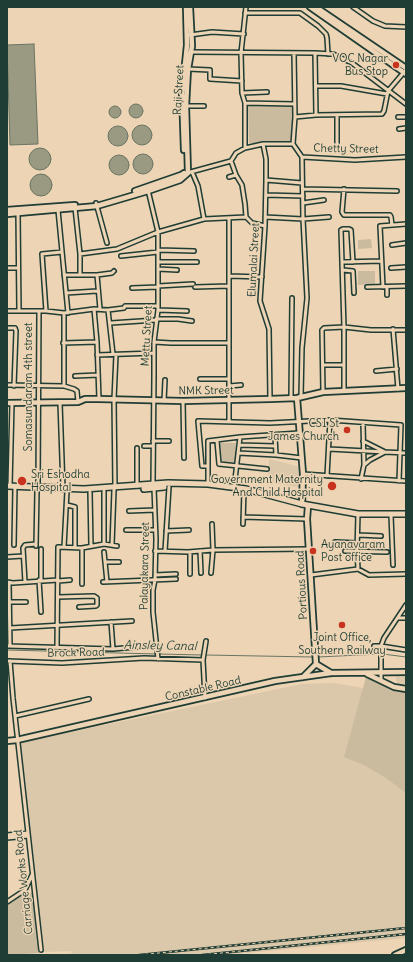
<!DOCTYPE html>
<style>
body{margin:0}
#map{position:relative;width:413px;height:962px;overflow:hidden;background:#ecd4b4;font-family:Delius,sans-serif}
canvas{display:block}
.frame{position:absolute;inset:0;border:8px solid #1f3d34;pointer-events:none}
</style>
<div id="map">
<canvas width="413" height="962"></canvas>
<div class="frame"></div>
</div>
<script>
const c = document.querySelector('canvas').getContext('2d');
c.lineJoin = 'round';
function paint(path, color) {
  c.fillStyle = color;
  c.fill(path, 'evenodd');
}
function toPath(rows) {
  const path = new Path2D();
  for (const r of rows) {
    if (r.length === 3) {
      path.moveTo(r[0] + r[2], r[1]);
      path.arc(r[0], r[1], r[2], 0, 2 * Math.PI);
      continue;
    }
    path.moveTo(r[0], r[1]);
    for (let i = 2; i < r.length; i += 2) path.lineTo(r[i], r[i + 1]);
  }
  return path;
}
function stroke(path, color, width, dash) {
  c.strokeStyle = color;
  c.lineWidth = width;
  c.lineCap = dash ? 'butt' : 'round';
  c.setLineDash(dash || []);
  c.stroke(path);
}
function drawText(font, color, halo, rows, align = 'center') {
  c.font = font + ' Delius,sans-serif';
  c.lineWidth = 3;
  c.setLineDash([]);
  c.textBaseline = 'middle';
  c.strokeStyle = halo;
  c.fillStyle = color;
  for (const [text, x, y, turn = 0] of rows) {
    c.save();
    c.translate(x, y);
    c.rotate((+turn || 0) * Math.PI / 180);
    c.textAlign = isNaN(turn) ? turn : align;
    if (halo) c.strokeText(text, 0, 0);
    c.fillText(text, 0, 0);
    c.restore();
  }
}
const built = toPath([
 [269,459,300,467,302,488,268,482],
 [395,676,406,676,406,938,224,955,72,955,71,951,44,952,19,743,302,684,334,683,402,695]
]);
const green = toPath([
 [248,104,293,105,292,143,249,143],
 [371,239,372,248,358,249,358,240],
 [375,271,375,284,358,285,358,271],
 [219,443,237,443,235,463,221,462],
 [366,677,394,691,406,693,406,793,386,778,364,765,344,757],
 [32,893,40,953,7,955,7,905,23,895]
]);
const water = toPath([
 [34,44,38,144,10,145,7,45,34,44],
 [136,111,7],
 [115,112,6],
 [142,135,10],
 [118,136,10],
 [40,159,11],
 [143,164,10],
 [119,165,10],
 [41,185,11]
]);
const stream = toPath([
 [406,84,406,85],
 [7,650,156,654],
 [159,654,202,655],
 [383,654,406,657],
 [205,655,313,657],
 [318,657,380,654]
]);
const street = toPath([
 [353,7,373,21,385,26,406,27],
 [245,13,300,13,318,26,326,34,327,38,328,54],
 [190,35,212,32,244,34],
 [191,52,315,53,333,54,352,63,406,104],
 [315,53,316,115],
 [188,69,210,70,210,79,242,81],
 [316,86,341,86,387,94],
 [242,93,267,92],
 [245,103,294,104],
 [184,106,204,106],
 [337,115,337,149],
 [295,117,316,115,382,114,384,111,388,91,405,71],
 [398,117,406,117],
 [399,129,406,128],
 [263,144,266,159,266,180,265,226,260,301,269,329,270,399],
 [293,144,295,117,294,53],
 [245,148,245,103,242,93,241,53,246,7],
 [231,161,236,175,242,185,245,204,246,217,252,223,265,226],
 [192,172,198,186,204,219],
 [187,173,231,161,236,153,245,148,263,144,293,144,302,157,355,160,406,157],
 [229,177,236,175],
 [266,180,302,183],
 [303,189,397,191],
 [344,189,342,212,344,215,390,215,391,217,392,225],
 [148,190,158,232,158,310,154,342,154,376,153,484],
 [266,195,303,196],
 [96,203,107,243],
 [303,203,324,200],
 [75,208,80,254,80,274],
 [58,210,68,313],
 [18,213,19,311],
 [265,217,303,219,329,217],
 [229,218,229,422],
 [392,245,406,243],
 [158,250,194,251],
 [80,254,117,249,158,232,204,219,246,217],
 [121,256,158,252],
 [158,262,197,262],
 [343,262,381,261],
 [7,268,18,268],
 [391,268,406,267],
 [158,269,177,270],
 [343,270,353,271,354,293],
 [64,275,97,275],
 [229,276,262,277],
 [158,286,193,284],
 [195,287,229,286],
 [367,287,406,286],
 [383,287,380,226,406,224],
 [132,288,158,287],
 [66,293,97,291],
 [387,295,387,287],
 [94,309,97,342,99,399],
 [100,309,97,275,112,273,114,271],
 [108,310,124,308,125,306,158,306],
 [158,310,187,311],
 [7,311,46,311,64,313,94,309,108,310,113,354],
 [46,311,42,254,62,252],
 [64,313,64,386],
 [156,319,178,319,192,321],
 [111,323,156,320],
 [7,328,15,328,16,331,14,386],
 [393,329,398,389],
 [154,342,171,343,229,343],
 [63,343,97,342],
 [97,355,154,353],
 [323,365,344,365],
 [376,371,397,369],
 [75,376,98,375],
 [200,379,229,379],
 [7,385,64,386,74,389,77,391,78,402],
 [229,386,241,385],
 [344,391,344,327,341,230,343,229,349,229,351,230,353,262],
 [323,392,322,330,324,328,344,327,371,330,406,330],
 [301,397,302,348,307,298,303,219,302,157],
 [291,398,292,298],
 [164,401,165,380],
 [183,401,184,458],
 [60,403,63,488],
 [363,423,364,465],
 [275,436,276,455],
 [153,441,169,441],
 [217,441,219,464,267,469],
 [240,445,275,446],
 [144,446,153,446],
 [329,449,385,452,363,441],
 [238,453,276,455,302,458],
 [208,466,202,466,198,421,270,423,330,420,401,425,399,481],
 [303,474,406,481],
 [327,476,330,420],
 [361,479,364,465,370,460,385,452,406,453],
 [208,484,208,441,240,437,299,433],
 [10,486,12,403],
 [137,486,137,448],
 [38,487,39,311],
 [115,488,114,399,116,355],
 [154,488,156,539,155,580,153,590,153,612,158,659],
 [234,488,240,437],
 [104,491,104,544],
 [90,492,91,546],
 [67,505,75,507,75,547],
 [129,511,155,510],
 [391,515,393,565],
 [243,517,307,519],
 [243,524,244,489],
 [126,530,155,530],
 [166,531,189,530],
 [358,535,381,536],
 [335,542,357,543],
 [14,545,15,486],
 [112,545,114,490],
 [36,546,37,491],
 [64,547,67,491],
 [82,548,82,584],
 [155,551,188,552,213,550,309,549],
 [165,551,169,487],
 [200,551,201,573],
 [345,551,387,552],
 [104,552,107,582],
 [190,552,190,574],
 [7,557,23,556],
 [106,562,119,562],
 [358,569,357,551,358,514],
 [211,573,213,550,212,524],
 [155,575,176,574],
 [311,575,358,569,369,575,406,574],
 [58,581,70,580],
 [7,582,13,583,58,580],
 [25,582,23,548,25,545,36,544],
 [103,582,176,579],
 [9,583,10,646],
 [58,597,94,596,97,598,97,605,96,606,79,607],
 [10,602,26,602],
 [41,612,39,580,41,579,41,549],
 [398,618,406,618],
 [111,622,113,649],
 [10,628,132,621],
 [7,646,113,649,157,645],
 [374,646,381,646,406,650],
 [57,647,58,547,82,548,104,544,117,546],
 [203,660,206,641],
 [7,661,62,663,144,658,203,660,205,698],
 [10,661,13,698,41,950],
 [381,681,381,646,384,638,406,605],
 [15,716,89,699],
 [7,835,28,833],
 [7,838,28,836],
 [7,902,25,890,32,875]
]);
const secondary = toPath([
 [310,7,406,74],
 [316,7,406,68],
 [184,150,182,93,187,45,186,7],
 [135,191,181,175,184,173],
 [7,210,75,205],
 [7,214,97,206,148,191,180,180,188,173,186,106,188,69,192,46,190,7],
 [297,398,303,474,302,504],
 [7,403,78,402,85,399,99,399,183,401,270,399,297,398,323,392,406,388],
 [316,664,331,673],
 [367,674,394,687,406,689],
 [303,677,316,664,307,519,308,506],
 [7,741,17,740,275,681,331,673,406,672],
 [395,955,406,950]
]);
const primary = toPath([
 [7,486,84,489,168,483,208,484,246,489,302,504,358,514,406,514],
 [144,489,164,487]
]);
const rail = toPath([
 [139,955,406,928],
 [202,955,406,934]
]);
const markers = [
 [396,65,4,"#c8321e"],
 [347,430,4,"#c8321e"],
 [22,481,5,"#c8321e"],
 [332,486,5,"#c8321e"],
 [313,551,4,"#c8321e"],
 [342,625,4,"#c8321e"]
];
const poiNames = [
 ["VOC Nagar",388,59],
 ["Bus Stop",388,72],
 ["CSI St",339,424],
 ["James Church",339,437],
 ["Sri Eshodha",31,475,"left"],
 ["Hospital",31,488,"left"],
 ["Government Maternity",323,480],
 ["And Child Hospital",323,493],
 ["Ayanavaram",321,545,"left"],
 ["Post office",321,558,"left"],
 ["Joint Office,",342,638,"center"],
 ["Southern Railway",342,651,"center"]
];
const streetNames = [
 ["Raji Street",179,90,-87],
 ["Chetty Street",346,149,1],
 ["Elumalai Street",254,260,-87],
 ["Mettu Street",147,336,-87],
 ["Somasundaram 4th street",29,387,-90],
 ["NMK Street",206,391,-1],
 ["Palayakara Street",145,566,-89],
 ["Portious Road",302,585,-93],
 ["Brock Road",76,653,-1],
 ["Constable Road",203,689,-13],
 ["Carriage Works Road",24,882,-96]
];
const waterNames = [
 ["Ainsley Canal",160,646,1]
];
paint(built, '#dbc7a9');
paint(green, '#cabb9f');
paint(water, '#9a9982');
stroke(water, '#697463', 1);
stroke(stream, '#697463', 1);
stroke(street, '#1f3d34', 6);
stroke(secondary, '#1f3d34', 8);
stroke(primary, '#1f3d34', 8);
stroke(street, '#ecd4b4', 3);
stroke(secondary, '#ecd4b4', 4.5);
stroke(primary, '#ecd4b4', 5);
stroke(rail, '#1f3d34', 2.5);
stroke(rail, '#ecd4b4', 1, [3]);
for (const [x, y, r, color] of markers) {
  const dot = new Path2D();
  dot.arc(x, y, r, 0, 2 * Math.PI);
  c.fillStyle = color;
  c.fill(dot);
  stroke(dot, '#ecd4b4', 1.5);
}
drawText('11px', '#1f3d34', '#ecd4b4', poiNames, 'right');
drawText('11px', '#1f3d34', '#ecd4b4', streetNames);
drawText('italic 12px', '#314b40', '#ecd4b4', waterNames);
</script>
